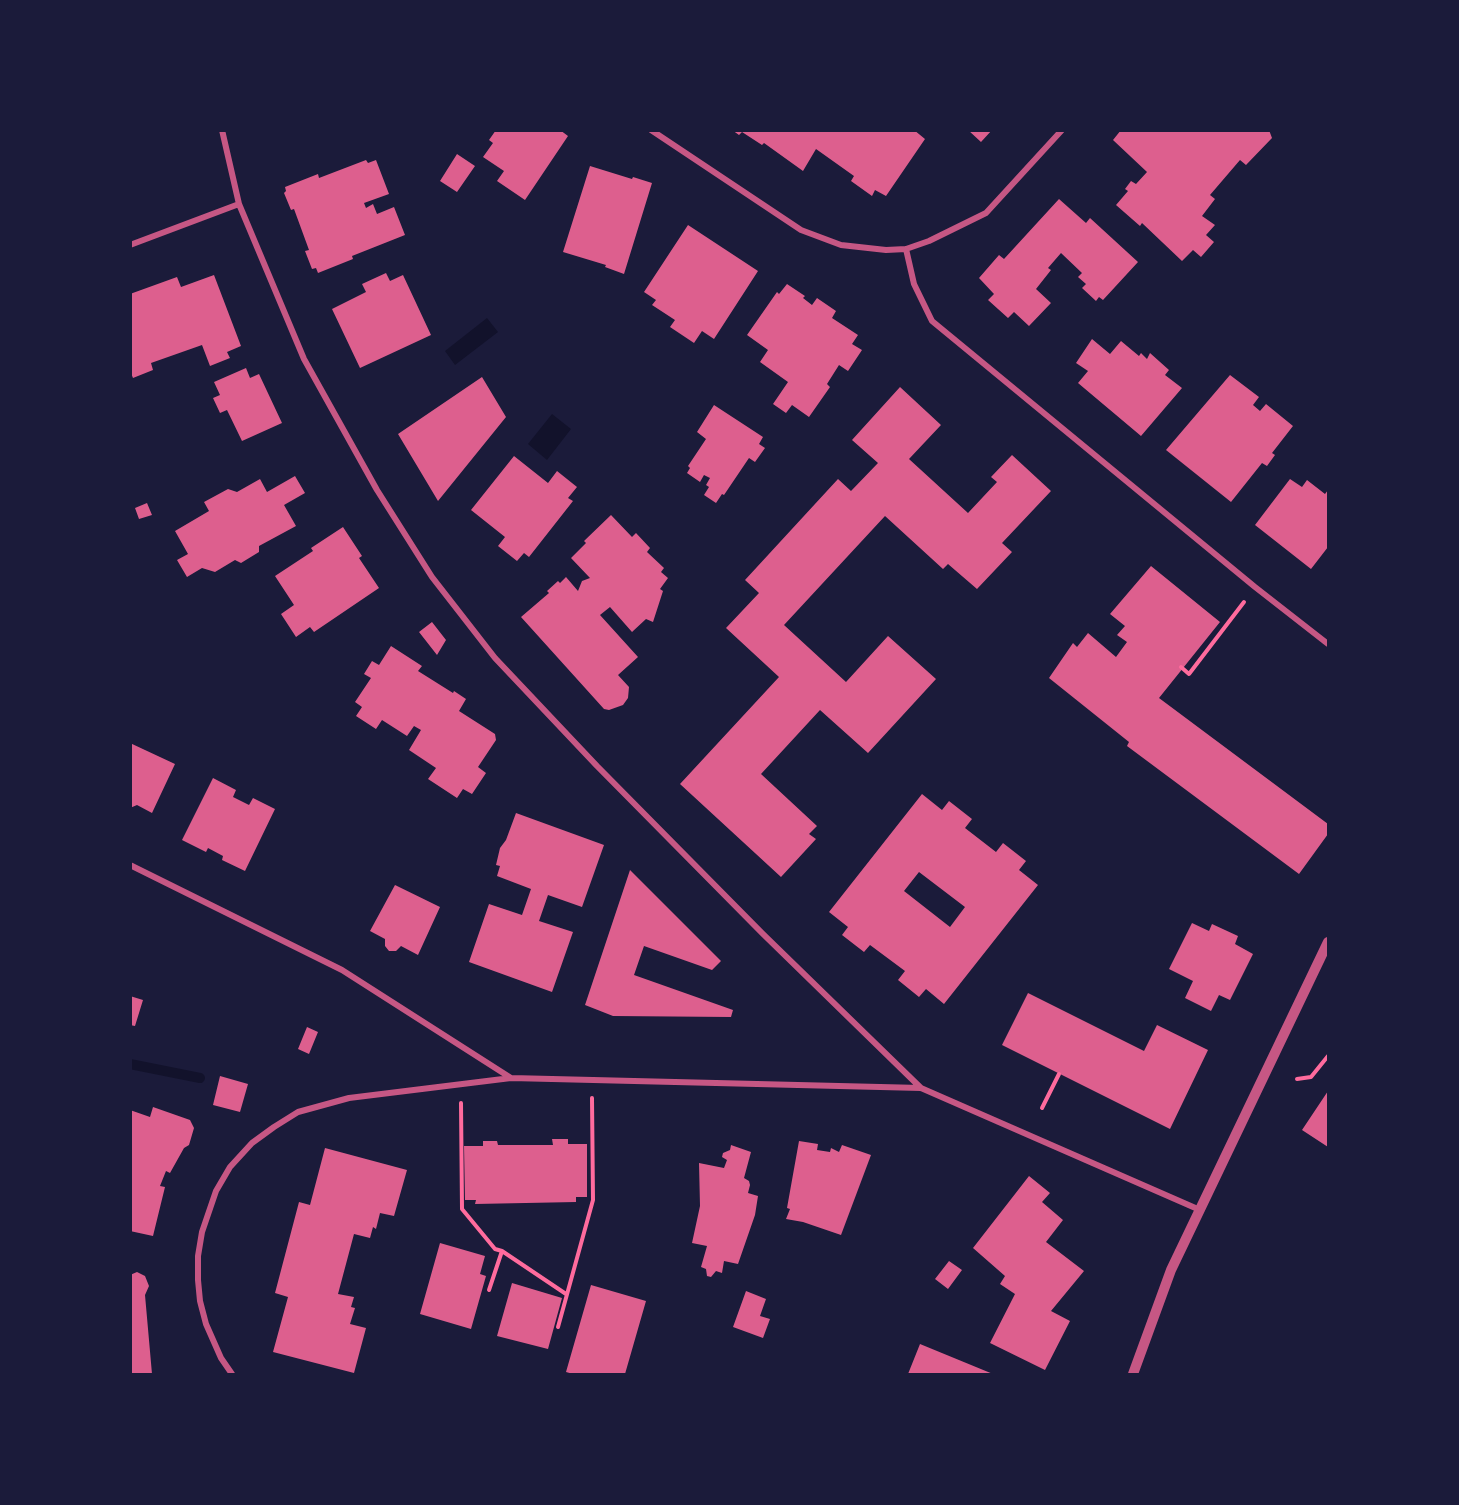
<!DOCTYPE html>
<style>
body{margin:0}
#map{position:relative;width:1459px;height:1505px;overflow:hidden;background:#1b1b3a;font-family:Ubuntu,sans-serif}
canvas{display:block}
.frame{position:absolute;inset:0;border:132px solid #1b1b3a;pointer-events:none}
</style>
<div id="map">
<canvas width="1459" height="1505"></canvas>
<div class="frame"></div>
</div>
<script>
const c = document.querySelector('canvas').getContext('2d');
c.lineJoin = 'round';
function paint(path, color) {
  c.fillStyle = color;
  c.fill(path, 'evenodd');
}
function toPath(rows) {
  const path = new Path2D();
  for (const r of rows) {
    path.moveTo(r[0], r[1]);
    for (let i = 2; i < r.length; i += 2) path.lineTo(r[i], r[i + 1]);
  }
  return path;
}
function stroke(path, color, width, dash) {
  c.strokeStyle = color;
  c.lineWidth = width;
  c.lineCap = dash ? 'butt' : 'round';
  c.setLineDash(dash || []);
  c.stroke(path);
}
const water = toPath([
 [487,318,498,332,455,365,445,351],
 [552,414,571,429,547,460,528,444]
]);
const stream = toPath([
 [130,1064,200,1078]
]);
const building = toPath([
 [496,130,560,130,568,136,525,200,497,181,504,171,483,157,493,143,489,140],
 [732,130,914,130,925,139,886,196,875,190,872,196,851,181,854,176,816,149,803,171,764,143,762,145,742,132,739,135],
 [968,130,992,130,981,142],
 [1121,130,1269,130,1272,138,1246,165,1240,160,1210,195,1215,199,1202,216,1215,225,1206,235,1214,242,1201,257,1193,250,1182,261,1142,223,1140,226,1116,205,1128,191,1125,189,1131,181,1136,184,1147,172,1113,140],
 [457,154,475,166,457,192,440,181],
 [366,160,368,163,376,160,389,194,364,203,366,208,373,204,377,214,394,207,405,235,352,256,353,259,318,273,316,268,312,269,305,251,309,250,294,209,291,210,284,193,286,191,285,187,318,174,319,178],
 [590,166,632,179,633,177,652,183,624,274,605,267,606,265,563,252],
 [1059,199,1086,223,1090,218,1138,262,1103,300,1099,297,1096,301,1082,288,1086,284,1078,277,1082,273,1061,253,1048,268,1051,270,1036,289,1051,303,1029,326,1014,312,1008,318,988,300,994,294,979,278,999,255,1004,259],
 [688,225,758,271,714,339,702,331,694,343,670,327,675,320,652,305,656,300,644,292],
 [386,273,390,281,403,275,431,335,360,368,332,309,366,292,362,284],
 [214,275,241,346,227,352,230,358,210,366,202,345,151,363,153,370,133,378,130,371,130,294,177,277,181,287],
 [787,284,805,296,803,298,812,305,817,298,836,311,832,318,858,335,852,344,862,350,848,371,839,365,827,384,830,387,809,417,792,405,786,413,773,404,788,382,760,362,768,350,747,335,777,292,779,294],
 [1092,339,1110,354,1121,341,1139,356,1141,353,1147,359,1150,353,1169,370,1165,375,1182,388,1141,436,1078,383,1088,371,1076,363],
 [246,368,250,378,259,374,282,423,242,441,227,410,220,413,213,398,220,395,214,382],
 [1230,375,1259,397,1253,405,1260,411,1266,404,1293,426,1272,453,1275,455,1267,466,1262,463,1231,502,1166,450],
 [482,377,506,417,438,501,398,434],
 [900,387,941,425,909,459,968,513,997,482,991,477,1012,455,1051,491,1002,543,1012,552,977,589,948,564,943,569,885,516,784,625,846,682,888,636,936,679,868,753,820,710,761,774,817,826,809,834,816,839,781,877,680,784,779,677,726,628,759,593,745,580,838,479,851,491,878,463,852,440],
 [714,405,763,437,759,444,765,448,755,462,749,458,724,495,722,494,716,503,704,495,709,487,706,485,710,478,704,475,700,482,687,473,690,468,688,466,706,439,697,432],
 [514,456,548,483,557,471,577,487,568,498,573,501,529,557,524,553,517,561,498,546,505,537,471,510],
 [295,476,305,493,284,505,296,526,259,546,259,552,241,563,235,560,215,572,202,568,187,577,177,560,188,554,175,531,209,511,204,502,228,489,237,492,260,479,267,492],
 [1290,479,1302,487,1307,480,1325,494,1328,490,1328,547,1311,569,1255,525],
 [147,503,152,515,139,519,135,508],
 [611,515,632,537,636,533,650,548,647,552,664,568,661,572,668,578,660,589,663,591,653,622,646,619,632,632,610,607,600,615,638,657,618,675,629,687,628,698,623,705,609,710,604,709,521,617,549,593,547,591,558,581,560,583,566,577,578,591,582,581,590,578,571,558,586,543,584,541],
 [343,527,362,556,359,558,379,588,314,632,310,627,296,637,281,614,294,605,275,576,313,551,311,548],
 [1151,566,1220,622,1159,698,1328,824,1328,834,1299,874,1127,746,1129,742,1049,678,1073,643,1077,647,1088,633,1116,657,1127,642,1117,635,1125,626,1110,614],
 [432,622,446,640,437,655,419,632],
 [391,646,422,666,418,671,453,693,454,691,466,699,459,711,495,734,496,740,478,767,486,773,472,794,463,789,457,798,428,779,436,768,409,750,421,730,414,726,407,736,382,720,376,729,356,716,362,707,355,702,371,678,364,674,372,661,379,665],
 [130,743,175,764,152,813,137,805,130,808],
 [213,778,236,790,233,797,249,805,253,798,275,809,245,871,222,860,223,856,208,848,206,852,182,840],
 [922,794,942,810,949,801,972,819,965,828,996,852,1003,843,1026,861,1019,870,1038,885,944,1004,926,989,919,997,898,980,905,971,870,945,864,952,842,935,848,927,829,912],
 [919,872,965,907,950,927,904,891],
 [516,813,604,845,582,907,548,895,539,921,573,932,552,992,469,962,489,904,522,915,531,889,497,876,500,866,496,865,500,848,506,840],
 [630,870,721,961,712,970,644,946,634,975,733,1010,731,1017,613,1016,585,1005],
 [395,885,440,907,418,955,401,946,396,951,389,951,385,946,385,939,370,931],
 [1192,923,1209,931,1212,924,1238,936,1235,944,1253,954,1230,1000,1219,995,1211,1011,1185,998,1193,981,1169,969],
 [1028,993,1144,1051,1157,1025,1208,1050,1170,1129,1002,1045],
 [130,996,143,1000,135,1026,130,1025],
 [307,1027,318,1032,309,1054,298,1049],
 [220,1076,248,1084,240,1112,213,1105],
 [1328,1091,1328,1147,1302,1130],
 [153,1107,190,1120,194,1128,189,1145,184,1148,170,1173,166,1171,160,1186,165,1187,153,1236,130,1231,130,1110,150,1117],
 [552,1139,568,1139,568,1144,587,1144,587,1197,576,1197,576,1202,475,1204,476,1200,465,1200,464,1146,483,1146,483,1141,497,1141,498,1145,553,1145],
 [799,1141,818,1144,817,1150,830,1152,831,1148,839,1152,842,1145,871,1155,841,1235,803,1222,786,1219,790,1209,787,1208],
 [731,1145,751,1152,744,1178,749,1181,750,1185,748,1193,758,1196,755,1215,738,1264,724,1261,722,1273,716,1271,711,1277,707,1276,706,1269,701,1267,707,1246,692,1243,700,1206,699,1163,724,1168,727,1160,722,1157,723,1153,730,1150],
 [325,1148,407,1170,394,1216,380,1213,376,1229,373,1227,370,1238,354,1234,338,1294,354,1297,351,1307,355,1308,350,1324,366,1328,354,1373,273,1352,288,1297,275,1293,299,1202,310,1205],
 [1029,1176,1050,1193,1042,1202,1063,1220,1046,1242,1084,1271,1051,1311,1070,1321,1045,1370,990,1343,1015,1294,1000,1284,1005,1276,973,1248],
 [440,1243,485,1256,480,1274,486,1276,471,1329,420,1314],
 [949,1261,962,1270,948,1289,935,1279],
 [137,1272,145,1276,149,1286,145,1295,152,1374,130,1374,130,1275],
 [512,1283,562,1298,548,1349,497,1336],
 [591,1285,646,1301,625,1374,573,1374,566,1372],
 [746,1291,766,1299,760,1316,770,1319,763,1338,733,1327],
 [920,1344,993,1374,908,1374]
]);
const path = toPath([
 [1181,667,1189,674,1244,602],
 [1297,1079,1311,1077,1328,1056],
 [461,1103,462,1209,495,1249,502,1251,566,1294],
 [1042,1108,1059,1074],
 [489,1290,502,1251],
 [558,1327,593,1200,592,1098]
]);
const minor = toPath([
 [222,130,239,204,304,359,377,490,432,577,495,658,597,766,763,934,921,1088],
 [651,130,801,230,841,245,886,250,906,249,929,241,986,213,1062,130],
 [130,245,239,204],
 [906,249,914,284,932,321,1255,587,1328,644],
 [130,865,342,970,511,1078],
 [232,1374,221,1358,206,1324,200,1301,198,1280,198,1256,202,1232,216,1191,230,1167,252,1143,274,1127,298,1112,349,1098,511,1078,921,1088,1200,1210]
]);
const tertiary = toPath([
 [1133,1374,1171,1270,1328,942]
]);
paint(water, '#12122b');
stroke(stream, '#12122b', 10);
paint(building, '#dd5f8e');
stroke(path, '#ff6b9d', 4);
stroke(minor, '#c65784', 6);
stroke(tertiary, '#c65784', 10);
</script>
